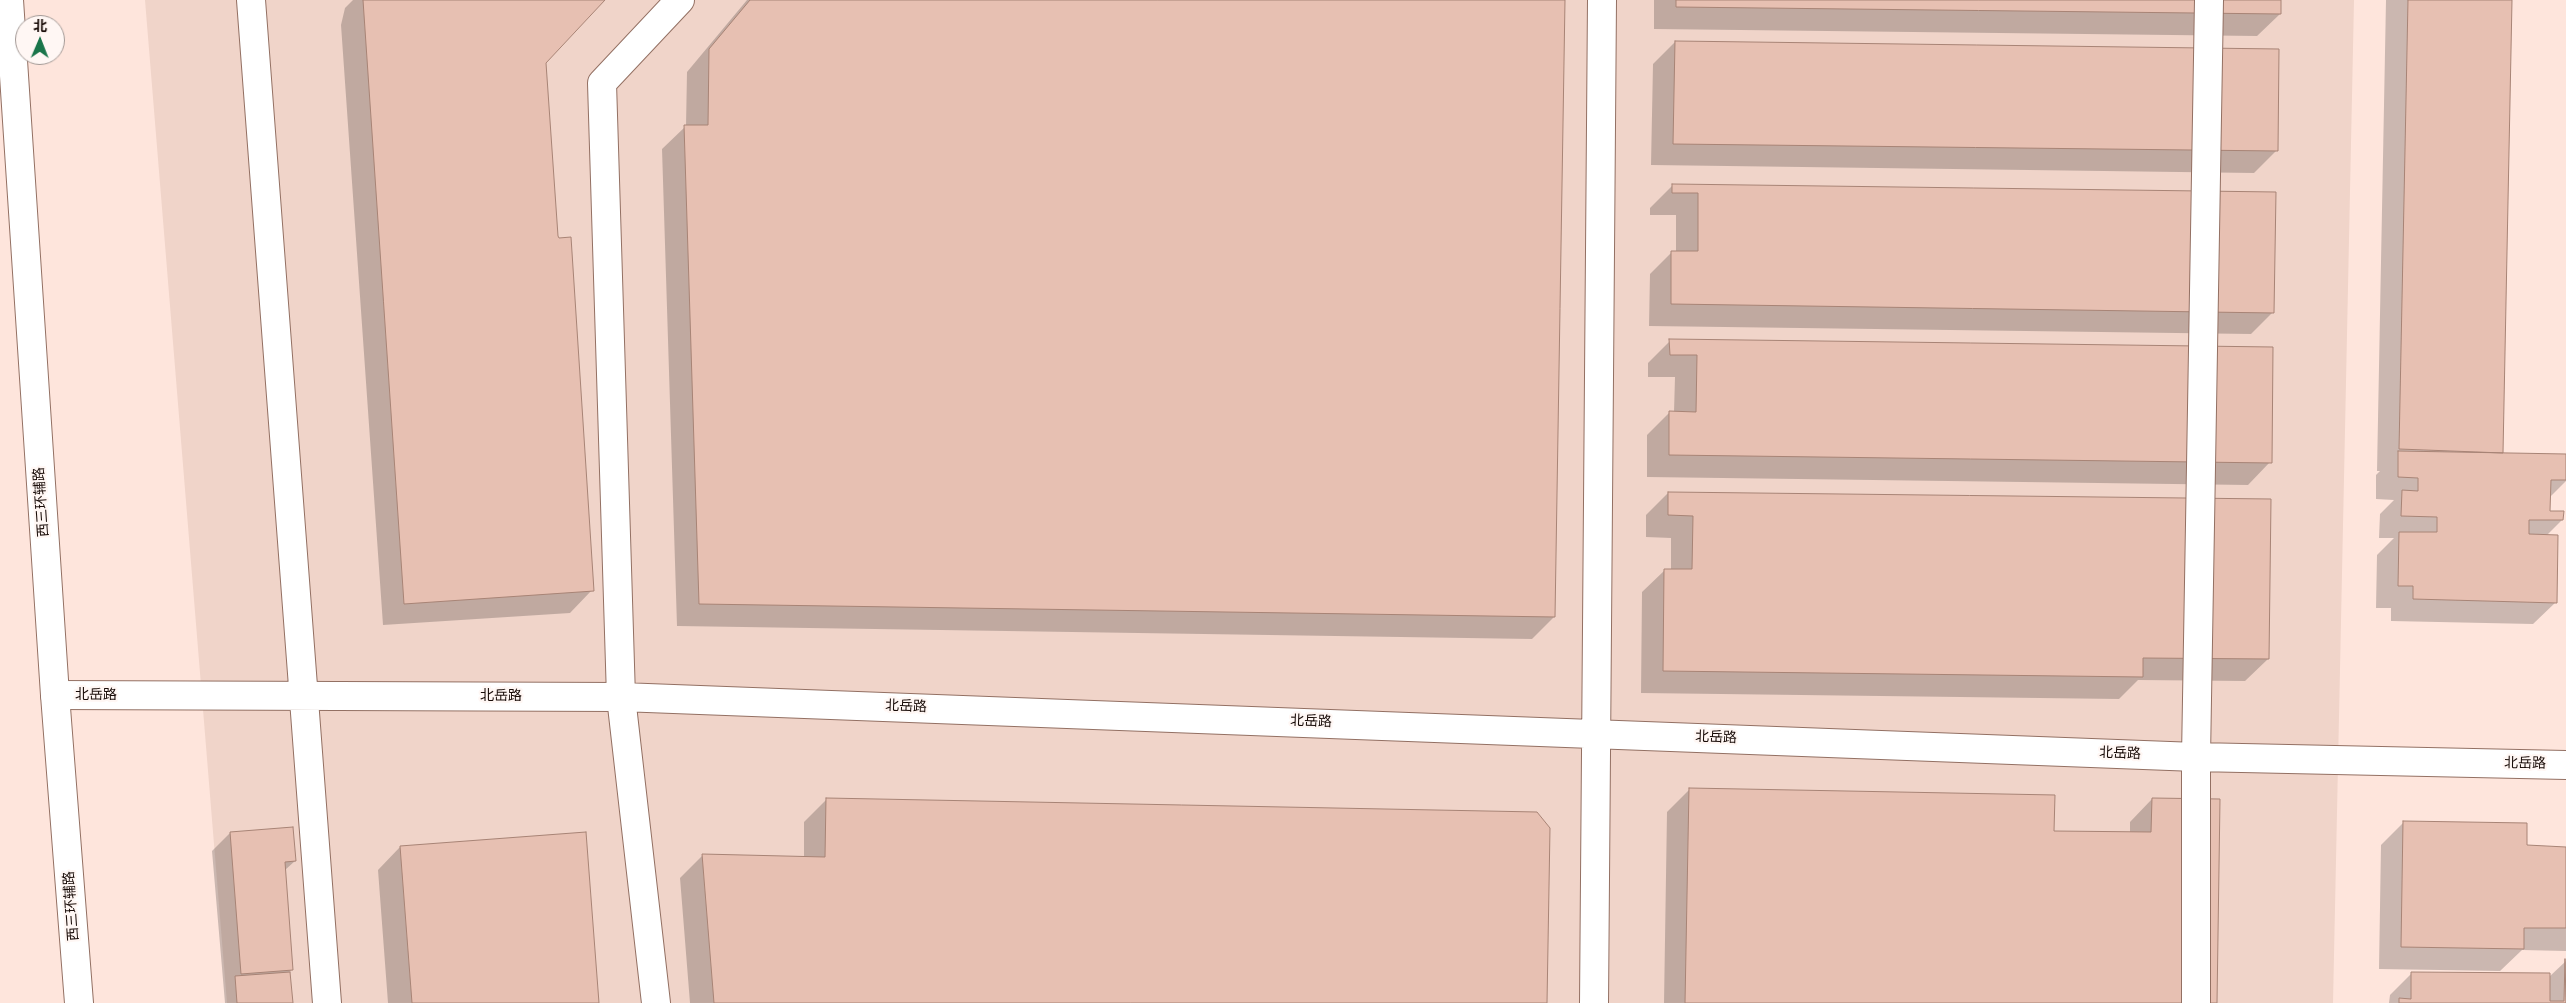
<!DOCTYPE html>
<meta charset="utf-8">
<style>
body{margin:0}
#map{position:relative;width:2566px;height:1003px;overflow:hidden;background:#fee5dc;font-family:"Roboto Condensed","Noto Sans SC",sans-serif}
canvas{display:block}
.north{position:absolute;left:15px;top:15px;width:50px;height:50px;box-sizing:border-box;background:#fff7f4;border:1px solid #a39995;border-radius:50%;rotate:1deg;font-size:14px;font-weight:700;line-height:20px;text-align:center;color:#180b07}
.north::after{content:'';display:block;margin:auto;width:18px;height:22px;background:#1a754a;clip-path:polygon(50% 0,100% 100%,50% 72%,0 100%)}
</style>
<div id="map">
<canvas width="2566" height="1003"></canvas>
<div class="north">北</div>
</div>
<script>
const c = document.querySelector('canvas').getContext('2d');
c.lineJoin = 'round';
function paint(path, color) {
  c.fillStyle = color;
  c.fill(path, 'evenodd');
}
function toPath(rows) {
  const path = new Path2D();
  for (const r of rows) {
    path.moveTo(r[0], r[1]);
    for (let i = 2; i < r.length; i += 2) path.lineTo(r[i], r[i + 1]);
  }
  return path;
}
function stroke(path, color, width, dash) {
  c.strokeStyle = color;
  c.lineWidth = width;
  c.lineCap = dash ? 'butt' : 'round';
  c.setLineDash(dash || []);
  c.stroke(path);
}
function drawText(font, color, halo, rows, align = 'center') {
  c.font = font + ' "Roboto Condensed","Noto Sans SC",sans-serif';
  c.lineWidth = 4.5;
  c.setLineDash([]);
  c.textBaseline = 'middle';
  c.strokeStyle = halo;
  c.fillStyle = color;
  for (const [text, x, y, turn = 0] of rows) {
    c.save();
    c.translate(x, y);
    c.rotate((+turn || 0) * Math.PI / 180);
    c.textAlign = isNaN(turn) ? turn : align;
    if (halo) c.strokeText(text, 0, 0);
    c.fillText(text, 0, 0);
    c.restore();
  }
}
const built = toPath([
 [145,0,2354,0,2333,1003,227,1003]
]);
const shadow = toPath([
 [353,0,604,0,545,63,557,236,592,590,570,613,383,625,341,25,345,8],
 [747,0,1564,0,1554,617,1532,639,677,626,662,149,686,126,687,72],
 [1654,0,2280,0,2280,14,2257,36,1654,29],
 [2386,0,2510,0,2502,454,2566,455,2566,481,2549,498,2549,512,2562,520,2546,536,2556,602,2533,624,2391,621,2391,608,2376,608,2377,555,2394,538,2379,538,2380,514,2394,500,2376,499,2376,475,2380,471,2377,471],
 [1675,42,2276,151,2254,173,1651,165,1653,64],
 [1673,185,2273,312,2251,334,1649,326,1650,274,1672,252,1676,252,1676,215,1650,215,1650,208],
 [1670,341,2270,462,2248,485,1647,477,1647,435,1670,412,1674,412,1675,377,1648,377,1648,363],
 [1668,493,2268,659,2245,681,2138,680,2119,699,1641,693,1642,592,1665,570,1671,570,1671,538,1646,537,1646,515],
 [1689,790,2053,832,2130,833,2130,822,2152,799,2215,1003,1664,1003,1667,812],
 [827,799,1546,1003,690,1003,680,878,703,855,804,858,804,822],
 [2403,823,2525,846,2566,848,2566,951,2522,950,2500,971,2379,969,2381,845],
 [230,833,295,861,285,870,292,969,289,972,291,1003,225,1003,212,851],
 [400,847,598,1003,388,1003,378,870],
 [2566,961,2566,1003,2389,1003,2390,995,2412,973,2549,977]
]);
const building = toPath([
 [363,0,605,0,546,63,558,236,559,238,571,237,594,591,404,604,363,0],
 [750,0,1565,0,1555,617,699,604,684,125,708,125,709,49,750,0],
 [1676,0,2281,0,2281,14,1676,7,1676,0],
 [2408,0,2512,0,2503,453,2399,449,2408,0],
 [1675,41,2279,49,2278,151,1673,144,1675,41],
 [1672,184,2276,192,2274,313,1671,304,1671,251,1698,251,1698,193,1672,193,1672,184],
 [1669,339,2273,347,2272,463,1669,455,1669,411,1696,412,1697,355,1670,355,1669,339],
 [2398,451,2566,454,2566,480,2551,480,2550,511,2564,511,2563,520,2529,520,2529,534,2558,535,2557,603,2413,599,2413,586,2398,586,2399,532,2437,532,2437,517,2401,516,2402,490,2418,491,2418,478,2398,477,2398,451],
 [1668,492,2271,499,2269,659,2143,658,2143,677,1663,671,1664,569,1692,569,1693,516,1668,515,1668,492],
 [1689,788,2055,795,2054,831,2151,832,2152,798,2220,799,2217,1003,1685,1003,1689,788],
 [826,798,1537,812,1550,828,1547,1003,714,1003,702,854,825,857,826,798],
 [2403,821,2527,823,2527,845,2566,847,2566,928,2524,928,2524,949,2401,947,2403,821],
 [293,827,296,861,285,862,293,970,241,974,230,832,293,827],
 [586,832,599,1003,412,1003,400,846,586,832],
 [2565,959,2566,1003,2399,1003,2399,998,2411,999,2411,972,2550,973,2550,1001,2564,1001,2565,959],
 [290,972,293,1003,237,1003,235,976,290,972]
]);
const street = toPath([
 [251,0,327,1003],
 [55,695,621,697,2196,757,2566,765],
 [656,1003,621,697,602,83,680,0],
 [1594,1003,1602,0],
 [2196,1003,2196,757,2209,0]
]);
const secondary = toPath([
 [9,0,55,695,79,1003]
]);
const streetNames = [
 ["西三环辅路",42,502,-94],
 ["北岳路",96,695],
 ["北岳路",501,696],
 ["北岳路",906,707,2],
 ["北岳路",1311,722,2],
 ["北岳路",1716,738,2],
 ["北岳路",2120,754,2],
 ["北岳路",2525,764,1],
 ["西三环辅路",72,906,-94]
];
paint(built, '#f0d4c9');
paint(shadow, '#0003');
paint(building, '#e7c0b2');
stroke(building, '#a88476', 1);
stroke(street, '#937063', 30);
stroke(secondary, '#937063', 30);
stroke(street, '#fff', 28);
stroke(secondary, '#fff', 28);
drawText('14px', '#180b07', '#fff7f4', streetNames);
</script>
